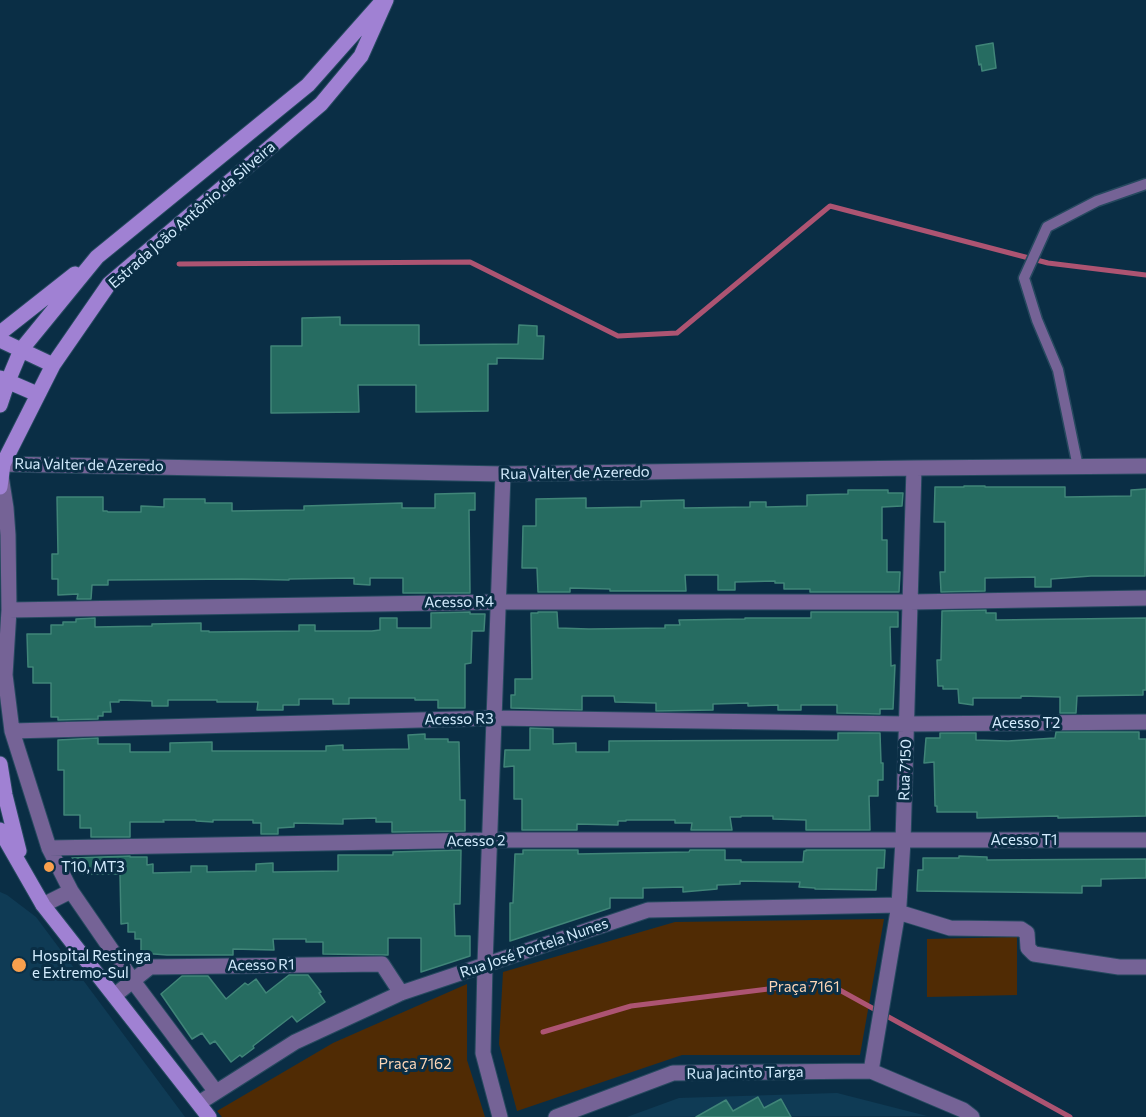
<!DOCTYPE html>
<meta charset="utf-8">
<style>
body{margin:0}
canvas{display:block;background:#0a2e45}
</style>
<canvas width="1146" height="1117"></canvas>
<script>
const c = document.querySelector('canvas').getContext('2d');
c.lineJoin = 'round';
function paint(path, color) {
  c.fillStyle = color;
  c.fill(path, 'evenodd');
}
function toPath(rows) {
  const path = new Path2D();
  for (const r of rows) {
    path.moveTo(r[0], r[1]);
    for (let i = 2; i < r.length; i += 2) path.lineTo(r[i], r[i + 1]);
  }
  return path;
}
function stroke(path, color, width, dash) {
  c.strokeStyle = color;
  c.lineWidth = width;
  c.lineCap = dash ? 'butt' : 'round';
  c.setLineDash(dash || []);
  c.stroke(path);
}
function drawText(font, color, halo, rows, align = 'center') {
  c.font = font + ' Commissioner,sans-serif';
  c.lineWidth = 6;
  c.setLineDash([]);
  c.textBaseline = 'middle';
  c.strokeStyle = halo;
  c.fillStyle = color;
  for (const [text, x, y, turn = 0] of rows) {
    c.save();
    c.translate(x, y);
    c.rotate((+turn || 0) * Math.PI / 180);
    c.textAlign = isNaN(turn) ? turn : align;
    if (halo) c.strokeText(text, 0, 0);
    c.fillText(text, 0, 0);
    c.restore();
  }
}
const built = toPath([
 [0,892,7,895,36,917,185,1117,0,1117],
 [837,1093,927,1116,627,1117,679,1098]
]);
const green = toPath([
 [884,919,860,1055,682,1055,517,1111,499,1044,503,972,675,922],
 [1017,937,1017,995,927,997,927,939],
 [467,984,467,1060,485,1117,222,1117,217,1111,333,1043]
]);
const stream = toPath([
 [179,264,470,262,618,336,677,333,830,206,1048,263,1146,275],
 [543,1032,631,1006,825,982,1070,1117]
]);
const building = toPath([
 [993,43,996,68,982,71,981,64,979,65,976,46,993,43],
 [340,317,340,325,419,325,419,345,518,344,519,325,537,326,537,336,544,336,543,359,497,358,497,364,488,364,488,411,416,412,416,385,358,385,359,412,271,413,271,346,302,346,302,318,340,317],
 [964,486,985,486,985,487,1065,487,1065,497,1131,496,1131,490,1146,489,1145,576,1091,576,1051,579,1051,587,1035,587,1035,577,985,578,985,591,941,592,940,572,945,572,945,522,934,522,935,487,964,487,964,486],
 [848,490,888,490,888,493,903,493,902,506,882,507,882,540,887,540,887,572,900,572,899,592,810,592,810,589,784,589,784,583,775,583,775,581,735,582,735,590,718,590,718,575,685,575,686,591,610,591,610,589,570,588,570,592,538,592,537,568,522,568,523,526,536,526,536,499,586,498,586,508,641,507,641,501,684,500,684,508,750,507,750,502,766,502,766,507,807,506,807,495,848,494,848,490],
 [475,493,475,510,469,510,470,593,403,593,403,578,370,578,370,585,354,584,354,578,289,579,289,580,242,579,108,580,108,585,92,585,91,599,77,599,78,594,58,595,58,579,52,579,52,554,58,554,57,497,103,497,103,511,107,511,108,512,141,512,141,506,164,507,164,499,205,499,205,503,232,503,232,511,304,510,304,506,402,503,402,508,435,508,435,494,475,493],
 [986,610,986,613,996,613,996,620,1146,618,1146,690,1143,690,1143,695,1077,696,1076,713,1060,713,1060,697,1021,696,1021,698,973,698,973,705,959,703,958,689,943,689,943,686,938,686,937,660,941,660,942,611,986,610],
 [470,612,470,614,485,614,484,631,472,631,471,663,465,664,465,708,438,708,438,700,415,700,415,698,349,698,349,704,333,704,333,699,299,699,299,705,283,705,283,710,257,710,258,702,217,702,217,700,168,700,168,706,152,706,152,701,119,700,119,702,110,702,111,712,103,712,103,716,98,716,98,719,58,720,58,717,51,717,51,683,33,683,33,667,28,667,27,634,51,634,51,625,63,625,63,622,76,622,76,619,95,618,95,627,152,626,152,624,201,623,201,631,209,631,209,632,299,631,299,625,315,625,315,631,372,631,380,630,380,618,397,618,397,628,431,628,431,613,470,612],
 [538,612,557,612,558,628,589,629,665,628,665,625,680,625,679,620,745,619,745,618,811,618,811,612,898,612,898,627,890,627,891,666,895,665,893,709,880,709,880,714,837,713,837,705,801,705,801,710,778,710,778,705,748,706,748,703,713,704,713,710,656,711,656,703,615,702,614,696,582,696,582,710,511,708,511,695,515,695,515,679,532,679,531,613,538,613,538,612],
 [530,728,553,729,553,744,576,743,576,752,609,752,609,741,838,740,838,733,880,733,881,763,883,763,883,780,878,780,878,796,869,796,870,830,806,830,806,820,773,819,773,816,741,816,741,817,730,817,732,830,691,830,692,823,675,823,675,820,626,820,626,821,618,821,618,825,577,824,577,830,522,830,522,799,514,799,514,766,504,767,505,750,530,750,530,728],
 [1056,732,1139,732,1139,739,1146,739,1146,816,1058,818,1058,816,977,818,977,812,937,812,937,806,935,806,934,762,924,763,926,738,940,738,940,733,976,733,976,740,1008,741,1055,738,1056,732],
 [425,734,425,739,448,739,448,742,459,742,460,800,465,800,465,831,392,832,392,822,376,822,376,818,343,819,343,824,294,823,294,827,278,828,278,834,261,834,261,823,253,823,253,820,213,820,213,822,196,821,196,820,163,820,164,822,130,822,130,837,91,837,91,828,80,828,80,815,64,815,64,770,58,770,58,740,98,738,98,744,130,744,130,752,170,752,170,743,212,742,212,751,326,751,326,746,343,745,343,750,409,749,408,735,425,734],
 [461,850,460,904,454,904,455,936,470,936,470,956,421,972,421,938,388,938,388,955,323,954,323,942,306,942,306,939,273,939,274,950,233,949,233,955,167,955,141,953,141,939,135,939,135,932,128,932,128,923,121,924,120,874,81,874,72,858,130,856,130,857,147,857,147,865,153,864,153,873,191,872,191,866,207,866,207,872,256,871,256,864,273,863,273,872,338,871,338,855,393,855,393,852,461,850],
 [523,850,578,850,578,854,689,852,690,850,725,850,725,860,741,860,741,862,803,862,804,851,806,851,806,850,885,850,884,868,877,868,876,890,815,889,815,888,799,887,800,882,740,881,740,884,717,885,717,889,683,892,683,887,643,888,643,898,610,898,610,908,510,941,510,903,513,903,515,854,523,854,523,850],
 [959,856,987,857,987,860,1146,859,1146,878,1101,879,1101,886,1082,886,1082,893,917,891,918,870,923,870,923,858,959,858,959,856],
 [289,975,308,975,321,992,319,993,325,1002,297,1022,292,1016,253,1046,254,1048,242,1057,240,1055,231,1062,215,1041,210,1044,202,1033,192,1039,161,994,182,976,208,976,226,999,245,983,248,985,256,979,266,993,289,975],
 [758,1097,764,1108,781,1099,791,1117,696,1117,726,1100,733,1111,758,1097]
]);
const lane = toPath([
 [1078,467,1058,370,1037,320,1024,278,1047,227,1097,201,1146,184]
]);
const street = toPath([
 [3,464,503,474,914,468,1146,466],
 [1,476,6,508,8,535,9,610,5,675,12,731,49,848,71,891,133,981,216,1092],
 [9,610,499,602,910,602,1146,598],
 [12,731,494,718,906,724,1146,722],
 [49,848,490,840,1146,840],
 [43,905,71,891],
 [898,912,950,928,1021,929,1027,933,1028,948,1034,954,1119,967,1146,967],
 [115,995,150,967,382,964,401,993],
 [871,1071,899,905,903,841,914,468],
 [199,1103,295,1042,401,993,648,910,899,905],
 [500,1117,483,1053,485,964,503,474],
 [556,1117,673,1073,871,1071,963,1110,972,1117]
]);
const secondary = toPath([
 [0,333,75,274],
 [0,340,53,365],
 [0,378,37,394],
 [0,405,8,381,21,350,97,257,308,85,379,5],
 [0,487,3,464,53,365,109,284,321,104,361,56,386,0],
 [0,764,5,795,19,851],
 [0,830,43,905,209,1117]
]);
const markers = [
 [49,867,6,"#f9a04d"],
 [19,965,8,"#f9a04d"]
];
const streetNames = [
 ["Estrada João Antônio da Silveira",192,215,-41],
 ["Rua Valter de Azeredo",89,465,1],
 ["Rua Valter de Azeredo",575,473,-1],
 ["Acesso R4",459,602,-1],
 ["Acesso R3",459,719,-1],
 ["Acesso T2",1026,723],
 ["Rua 7150",905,770,-88],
 ["Acesso T1",1024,840],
 ["Acesso 2",476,841,-1],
 ["Rua José Portela Nunes",534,948,-19],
 ["Acesso R1",261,965,-1],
 ["Rua Jacinto Targa",745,1073,-1]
];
const poiNames = [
 ["T10, MT3",61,867],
 ["Hospital Restinga",32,956],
 ["e Extremo-Sul",32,973]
];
const parkNames = [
 ["Praça 7161",804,987],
 ["Praça 7162",415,1064]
];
paint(built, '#0f3b55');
paint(green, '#502b04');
stroke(stream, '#ad5472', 5);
paint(building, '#266c61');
stroke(building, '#408578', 1.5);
stroke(lane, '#26495f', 13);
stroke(street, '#26495f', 17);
stroke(secondary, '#26495f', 17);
stroke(lane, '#756396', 10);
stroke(street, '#756396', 15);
stroke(secondary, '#a081d3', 15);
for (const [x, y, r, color] of markers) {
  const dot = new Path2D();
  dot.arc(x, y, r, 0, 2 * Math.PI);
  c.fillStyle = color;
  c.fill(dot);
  stroke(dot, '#0a2e45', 2);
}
drawText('15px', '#d3ecfe', '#0a2e45', streetNames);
drawText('15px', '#d3ecfe', '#0a2e45', poiNames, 'left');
drawText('15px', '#fcd5b6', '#0a2e45', parkNames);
</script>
